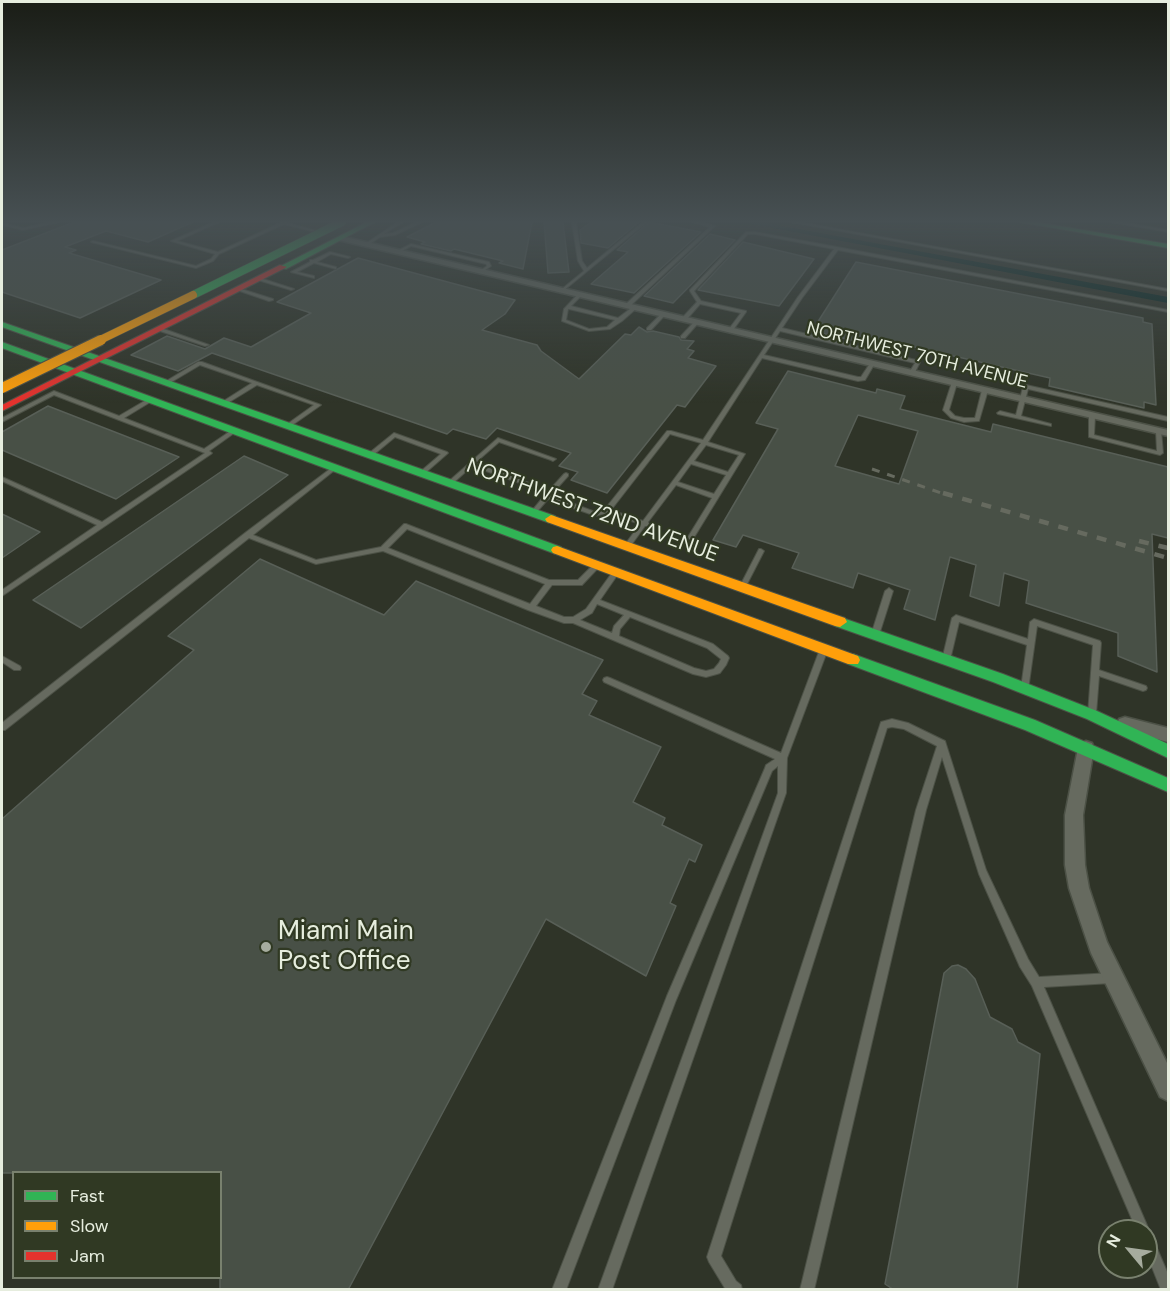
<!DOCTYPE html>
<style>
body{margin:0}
#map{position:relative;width:1170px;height:1291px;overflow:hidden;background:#2f3428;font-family:"DM Sans",sans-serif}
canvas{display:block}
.frame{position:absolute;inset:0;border:3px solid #e6edde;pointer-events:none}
.legend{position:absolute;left:12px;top:1171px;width:210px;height:108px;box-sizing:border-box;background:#303923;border:2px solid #79816e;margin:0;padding:8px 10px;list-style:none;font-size:18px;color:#e6edde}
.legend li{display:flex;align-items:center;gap:12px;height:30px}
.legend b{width:30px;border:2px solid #79816e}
.north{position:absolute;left:1098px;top:1219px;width:60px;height:60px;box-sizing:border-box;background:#303923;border:2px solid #79816e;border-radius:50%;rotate:299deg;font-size:16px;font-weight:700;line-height:24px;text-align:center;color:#e6edde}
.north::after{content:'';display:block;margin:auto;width:21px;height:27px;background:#a6ac9e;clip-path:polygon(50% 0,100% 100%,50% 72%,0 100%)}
</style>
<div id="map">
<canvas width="1170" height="1291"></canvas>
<div class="frame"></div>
<ul class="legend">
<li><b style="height:8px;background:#30b455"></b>Fast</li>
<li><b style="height:8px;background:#ff9f0a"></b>Slow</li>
<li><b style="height:8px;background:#e5322d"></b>Jam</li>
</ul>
<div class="north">N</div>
</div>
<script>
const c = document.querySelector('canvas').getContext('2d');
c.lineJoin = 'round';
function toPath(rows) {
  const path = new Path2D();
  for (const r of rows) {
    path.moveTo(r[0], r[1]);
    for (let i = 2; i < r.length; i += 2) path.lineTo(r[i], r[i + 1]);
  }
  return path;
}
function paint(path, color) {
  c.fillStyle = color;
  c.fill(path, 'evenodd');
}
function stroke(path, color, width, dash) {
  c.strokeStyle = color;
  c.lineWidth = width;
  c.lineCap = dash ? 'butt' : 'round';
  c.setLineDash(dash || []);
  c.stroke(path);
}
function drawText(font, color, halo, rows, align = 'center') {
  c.font = font + ' "DM Sans",sans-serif';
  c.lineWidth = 4.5;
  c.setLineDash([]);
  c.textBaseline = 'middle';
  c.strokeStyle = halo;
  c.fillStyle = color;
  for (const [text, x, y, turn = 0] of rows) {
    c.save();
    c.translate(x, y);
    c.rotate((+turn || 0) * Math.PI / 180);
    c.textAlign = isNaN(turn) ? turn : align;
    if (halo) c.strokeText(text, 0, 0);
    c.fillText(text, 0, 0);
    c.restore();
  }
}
const canal = toPath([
 [742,222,760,222,1168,297,1168,303,742,222]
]);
const building = toPath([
 [74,222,193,222,148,242,106,231,65,247,76,250,69,253,161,280,80,318,2,292,2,250,74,222],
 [436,222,532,222,523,269,499,263,503,261,454,249,451,251,421,244,425,242,407,237,436,222],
 [544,222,563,222,569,272,548,273,544,222],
 [591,222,639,222,608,248,581,243,580,230,591,222],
 [649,222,701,232,634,293,591,284,628,252,617,250,649,222],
 [710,234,735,240,673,303,644,296,710,234],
 [743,242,814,259,779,306,698,290,743,242],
 [358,258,515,300,505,314,482,330,537,345,541,351,579,379,625,334,631,335,639,327,647,332,653,331,679,337,681,340,694,341,687,349,694,351,688,358,716,366,685,407,677,405,607,493,571,480,578,472,559,466,571,453,497,428,486,439,453,429,447,434,212,353,178,371,131,355,167,336,205,349,224,338,251,347,311,313,277,302,358,258],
 [856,262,1143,318,1143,322,1152,324,1156,405,1144,402,1144,408,1049,386,1050,378,901,344,898,351,812,331,856,262],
 [788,371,876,393,877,389,905,396,900,409,991,432,993,424,1168,467,1168,538,1152,534,1157,672,1118,656,1118,633,1026,603,1029,581,1004,573,999,606,970,596,976,565,950,557,935,620,904,609,910,590,858,573,853,588,792,568,799,553,743,535,736,547,713,540,778,429,756,423,788,371],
 [858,415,918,431,899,484,835,466,858,415],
 [48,406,179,457,116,499,2,450,2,432,48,406],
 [244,456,288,475,81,628,33,600,244,456],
 [2,514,40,532,2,558,2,514],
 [260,559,384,615,416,581,603,660,582,694,597,701,589,715,661,747,633,802,665,818,662,825,702,845,695,862,689,859,670,903,676,906,646,976,546,919,348,1290,220,1290,220,1173,2,1173,2,819,194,650,168,636,260,559],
 [958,965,966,969,975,979,990,1017,1012,1029,1018,1042,1040,1054,1017,1290,894,1290,885,1284,944,973,952,966,958,965]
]);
const lane = toPath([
 [51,222,59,222,23,230,2,225,2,223,23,228,51,222],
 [214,222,219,222,177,241,218,252,282,222,288,222,287,223,321,232,319,233,284,224,219,254,213,261,196,268,91,242,93,241,196,266,211,259,215,254,171,241,214,222],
 [398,222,403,222,384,234,393,233,417,222,422,222,395,235,380,237,368,245,365,244,398,222],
 [572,222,576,222,582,261,587,268,643,222,647,222,563,291,561,290,562,289,584,271,578,261,572,222],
 [693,222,700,222,715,226,630,306,626,306,626,304,710,227,693,222],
 [791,222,799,222,1168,289,1168,291,791,222],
 [1111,222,1120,222,1168,230,1168,232,1111,222],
 [746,232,755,232,837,247,1168,310,1168,312,838,250,802,298,782,328,920,361,920,362,914,374,909,373,915,363,780,331,764,355,858,377,861,377,871,362,875,363,865,380,858,381,762,358,708,442,745,454,693,539,689,539,688,537,712,498,676,485,648,522,649,524,648,526,645,526,629,548,627,548,624,546,640,524,607,513,595,516,593,515,548,499,535,514,531,514,531,512,545,495,564,474,566,473,568,474,568,476,551,495,595,512,605,509,667,431,671,431,703,440,798,297,834,249,755,234,748,234,694,291,701,301,746,311,746,312,733,330,729,329,741,313,700,304,687,319,683,319,683,317,697,302,690,291,690,290,746,232],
 [670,434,701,443,643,521,611,510,670,434],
 [706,445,739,455,728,472,694,461,706,445],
 [691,464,726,475,714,494,678,482,691,464],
 [411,244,489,262,491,266,482,272,480,271,487,266,486,264,411,246,400,252,397,251,411,244],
 [330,252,350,257,348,258,331,254,317,262,336,267,336,269,314,263,297,272,314,276,314,278,291,272,310,262,310,260,313,260,330,252],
 [258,278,260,278,294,289,291,290,258,280,258,278],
 [238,288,273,299,273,300,269,301,237,290,236,289,238,288],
 [579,293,583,294,571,306,618,318,634,306,638,307,622,321,610,329,589,331,562,321,564,309,579,293],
 [568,309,569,309,615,320,607,327,589,329,566,320,568,309],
 [662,313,666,314,651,330,647,330,647,328,662,313],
 [696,320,700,321,685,338,681,338,681,336,696,320],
 [157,328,161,328,209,345,205,346,157,330,157,328],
 [198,362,202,362,321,405,288,428,285,426,286,425,314,405,257,385,226,404,222,404,222,402,252,383,200,365,168,384,163,383,198,362],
 [952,382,957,383,949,410,955,416,964,418,975,418,982,390,985,388,988,390,979,421,964,422,951,418,943,410,952,382],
 [1026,385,1168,417,1168,421,1028,389,1021,416,1051,424,1051,426,998,414,997,413,1000,411,1016,415,1023,387,1026,385],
 [54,391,119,416,148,399,152,399,152,401,124,418,204,449,232,430,236,430,237,431,209,451,212,453,211,454,2,596,2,590,97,525,2,481,2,477,102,522,205,453,54,395,2,422,2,418,54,391],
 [1092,414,1095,416,1094,435,1157,451,1156,431,1157,430,1161,430,1163,453,1160,455,1089,437,1089,416,1092,414],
 [394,433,447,452,448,453,424,474,422,475,420,474,420,472,441,454,395,437,372,456,368,456,368,454,394,433],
 [498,438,556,459,553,461,551,460,499,442,475,463,532,484,532,486,528,486,472,466,452,484,448,484,448,482,498,438],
 [334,466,337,468,336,469,253,535,316,560,381,547,404,524,406,524,549,580,578,580,595,563,599,563,600,565,599,567,582,585,552,585,536,606,564,617,573,617,586,609,614,570,618,570,619,572,618,574,600,600,713,644,728,656,729,658,726,665,720,673,717,674,706,677,693,674,573,623,564,623,528,610,383,551,316,564,249,538,5,730,2,730,2,723,245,533,334,466],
 [407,529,545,584,530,604,388,548,407,529],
 [597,604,624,615,614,626,612,633,580,620,592,613,597,604],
 [630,617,707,648,721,659,719,663,714,669,706,671,694,668,619,636,620,629,630,617],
 [759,549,761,549,764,551,744,590,740,590,739,588,759,549],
 [889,588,893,591,879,635,878,637,875,638,872,637,871,635,885,591,889,588],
 [956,615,1028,639,1030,622,1034,619,1100,641,1101,643,1099,670,1146,686,1147,688,1146,690,1143,691,1099,676,1096,714,1095,716,1092,717,1089,716,1088,714,1093,645,1037,626,1028,690,1025,691,1022,690,1021,688,1027,645,959,622,950,660,949,662,946,663,943,662,942,660,952,618,956,615],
 [824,646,827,647,828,649,787,758,786,793,612,1290,598,1290,778,793,778,766,772,771,676,1000,566,1290,552,1290,667,996,765,768,766,765,775,759,604,682,603,680,604,678,607,677,610,678,781,753,820,649,821,647,824,646],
 [2,656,20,666,21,668,20,670,14,670,2,662,2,656],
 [892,719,908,723,945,741,986,870,1028,959,1039,977,1112,973,1116,974,1117,978,1116,982,1112,983,1044,987,1168,1274,1168,1290,1161,1290,1146,1252,1146,1231,1137,1231,1032,986,1020,967,979,874,942,757,926,810,814,1290,800,1290,916,810,937,746,904,729,892,727,887,728,721,1256,736,1281,741,1285,742,1290,726,1290,709,1262,707,1257,880,725,881,722,892,719]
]);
const street = toPath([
 [341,236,1168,430,1168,436,338,240,337,238,341,236],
 [1125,717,1168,728,1168,742,1119,729,1117,724,1119,719,1125,717],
 [1086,741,1092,743,1094,748,1083,815,1085,865,1089,888,1107,942,1168,1065,1168,1101,1160,1097,1091,953,1069,888,1065,865,1065,815,1078,748,1080,743,1086,741]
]);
const fast = toPath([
 [367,222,375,222,286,269,279,267,367,222],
 [1020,222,1035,222,1168,244,1168,248,1020,222],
 [2,322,555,516,557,519,551,523,547,522,2,327,2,322],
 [2,342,561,547,563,550,557,554,553,553,2,348,2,342],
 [840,617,1003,674,1097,711,1168,744,1168,758,1087,719,993,682,835,626,833,622,835,618,840,617],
 [853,654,1035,720,1168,778,1168,792,1025,730,848,664,846,660,848,656,853,654]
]);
const slow = toPath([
 [551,515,845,618,847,622,840,627,835,626,547,522,545,519,551,515],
 [557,546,858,656,860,660,858,664,848,664,553,553,551,550,553,547,557,546]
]);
const jam = toPath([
 [280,265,287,267,2,411,2,405,280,265]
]);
const railFar1 = toPath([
 [872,469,947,495]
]);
const rail = toPath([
 [943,493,1168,558],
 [1139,541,1168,548]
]);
const fastBridge = toPath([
 [193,295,342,222]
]);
const slowBridgeFar1 = toPath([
 [98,341,193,295]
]);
const slowBridge = toPath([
 [2,388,101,340]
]);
const markers = [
 [266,947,6,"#a6ac9e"]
];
const farStreetnames = [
 ["NORTHWEST 70TH AVENUE",917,356,14]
];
const streetNames = [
 ["NORTHWEST 72ND AVENUE",592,511,20]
];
const nearPoinames = [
 ["Miami Main",278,932],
 ["Post Office",278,962]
];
paint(canal, '#042621');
paint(building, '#485046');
stroke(building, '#585f57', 1.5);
stroke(lane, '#4c5146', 2);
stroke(street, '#4c5146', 3);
stroke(fast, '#4c5146', 2);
stroke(slow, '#4c5146', 2);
stroke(jam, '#4c5146', 2);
paint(lane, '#666a5f');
paint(street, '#666a5f');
paint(fast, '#30b455');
paint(slow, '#ff9f0a');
paint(jam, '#e5322d');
stroke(railFar1, '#666a5f', 3, [8, 8]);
stroke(rail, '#666a5f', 4.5, [10, 10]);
stroke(fastBridge, '#4c5146', 9, []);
stroke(slowBridgeFar1, '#4c5146', 9, []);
stroke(slowBridge, '#4c5146', 12, []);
stroke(fastBridge, '#30b455', 8);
stroke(slowBridgeFar1, '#ff9f0a', 8);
stroke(slowBridge, '#ff9f0a', 10);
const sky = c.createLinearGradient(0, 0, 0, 403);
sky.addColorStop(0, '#1a1d16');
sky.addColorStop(0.55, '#475053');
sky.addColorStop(1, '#47505300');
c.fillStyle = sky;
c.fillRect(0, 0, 1170, 403);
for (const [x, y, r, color] of markers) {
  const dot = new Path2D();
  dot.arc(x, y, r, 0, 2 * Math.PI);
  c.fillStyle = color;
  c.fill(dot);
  stroke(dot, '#303923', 2);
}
drawText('18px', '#e6edde', '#303923', farStreetnames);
drawText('21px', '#e6edde', '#303923', streetNames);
drawText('26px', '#e6edde', '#303923', nearPoinames, 'left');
</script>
